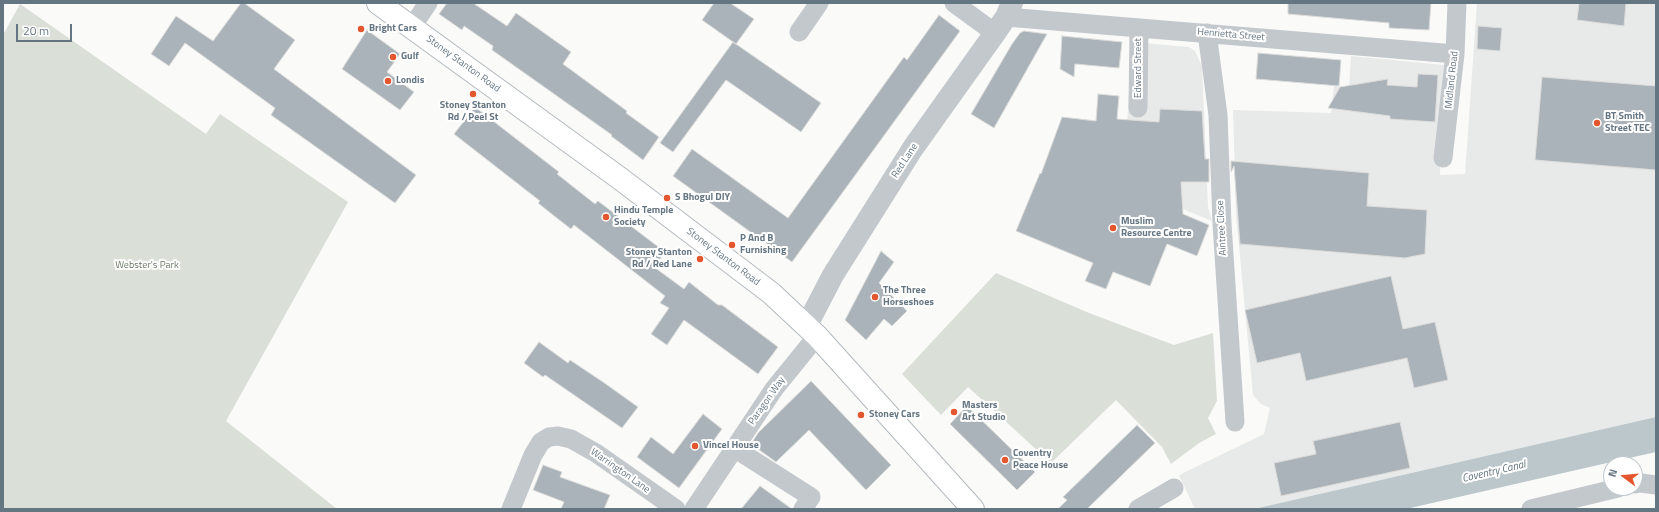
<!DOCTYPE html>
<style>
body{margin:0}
#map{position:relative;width:1659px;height:512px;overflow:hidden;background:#fafaf8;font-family:"Titillium Web",sans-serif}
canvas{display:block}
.frame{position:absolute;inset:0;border:4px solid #657683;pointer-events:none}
.north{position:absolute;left:1603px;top:456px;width:40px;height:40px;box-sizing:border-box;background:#fff;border:1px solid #c1c8cd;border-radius:50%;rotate:286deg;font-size:11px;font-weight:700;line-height:16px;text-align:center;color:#657683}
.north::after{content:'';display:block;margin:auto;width:14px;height:18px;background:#e4572e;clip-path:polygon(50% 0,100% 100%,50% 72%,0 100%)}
.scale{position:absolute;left:16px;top:24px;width:56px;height:18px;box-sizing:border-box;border:2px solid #657683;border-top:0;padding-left:5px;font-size:12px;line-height:14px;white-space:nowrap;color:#657683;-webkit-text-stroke:3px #fff;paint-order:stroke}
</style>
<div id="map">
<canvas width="1659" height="512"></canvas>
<div class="frame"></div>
<div class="north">N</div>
<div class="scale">20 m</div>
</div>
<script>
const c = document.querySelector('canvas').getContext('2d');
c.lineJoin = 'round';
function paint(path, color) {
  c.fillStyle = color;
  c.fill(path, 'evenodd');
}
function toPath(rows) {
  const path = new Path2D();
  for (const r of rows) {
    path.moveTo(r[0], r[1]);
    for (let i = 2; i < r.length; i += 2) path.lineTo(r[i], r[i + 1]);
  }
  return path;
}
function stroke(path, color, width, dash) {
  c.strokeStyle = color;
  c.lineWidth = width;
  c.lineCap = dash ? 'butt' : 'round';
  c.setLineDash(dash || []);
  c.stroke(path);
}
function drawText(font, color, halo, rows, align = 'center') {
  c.font = font + ' "Titillium Web",sans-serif';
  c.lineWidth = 4;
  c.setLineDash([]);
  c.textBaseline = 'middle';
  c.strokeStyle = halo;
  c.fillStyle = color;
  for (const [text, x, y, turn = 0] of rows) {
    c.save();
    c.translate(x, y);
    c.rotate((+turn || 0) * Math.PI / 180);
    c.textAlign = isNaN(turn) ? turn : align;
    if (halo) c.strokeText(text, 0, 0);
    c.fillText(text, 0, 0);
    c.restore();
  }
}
const built = toPath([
 [1477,3,1656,3,1656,417,1254,509,1195,509,1179,475,1264,434,1270,408,1261,404,1253,395,1236,214,1233,110,1331,113,1334,86,1349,88,1351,56,1444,65,1440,175,1465,174],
 [1132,42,1189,47,1195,51,1202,66,1208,207,1212,221,1049,154,1062,117,1127,124]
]);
const green = toPath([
 [20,4,206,134,220,114,348,202,226,421,337,509,3,509,3,35],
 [996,273,1089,313,1174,345,1213,333,1217,401,1208,418,1216,434,1199,443,1171,464,1162,447,1116,400,1051,463,968,387,941,415,902,374]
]);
const water = toPath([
 [1656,417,1656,452,1607,463,1406,509,1254,509]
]);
const building = toPath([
 [241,3,244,3,295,40,274,69,416,175,395,203,271,115,275,108,185,43,169,66,151,54,176,16,213,41,241,3],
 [447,3,473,3,507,26,516,13,571,52,563,64,627,111,626,113,659,137,643,160,611,136,612,135,492,50,493,46,464,26,462,30,439,14,447,3],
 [714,3,730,3,754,19,736,44,702,20,714,3],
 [1288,3,1431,3,1429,30,1389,28,1389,23,1288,14,1288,3],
 [1579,3,1626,3,1624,26,1577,20,1579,3],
 [939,15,960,31,792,262,673,176,692,149,788,218,904,57,907,60,939,15],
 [1478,26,1502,28,1500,51,1477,49,1478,26],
 [367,30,400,54,387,72,414,92,400,110,342,69,367,30],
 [1024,31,1047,34,994,128,971,114,1012,44,1020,33,1024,31],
 [1062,36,1122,42,1119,68,1075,64,1074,77,1060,69,1062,36],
 [733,42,821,103,801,132,726,80,673,152,660,143,733,42],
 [1258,53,1341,60,1339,86,1256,79,1258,53],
 [1418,74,1438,75,1435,122,1390,119,1390,116,1328,108,1340,87,1388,79,1387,85,1417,87,1418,74],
 [1542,77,1656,86,1656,170,1535,160,1542,77],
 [1098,94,1119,96,1117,119,1159,122,1160,109,1202,111,1205,159,1209,159,1209,182,1181,182,1183,214,1209,225,1197,256,1167,244,1150,286,1113,272,1106,289,1085,281,1093,263,1016,231,1040,173,1041,174,1062,117,1096,121,1098,94],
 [475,107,559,172,557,174,595,204,598,201,665,252,654,267,684,289,689,282,718,305,722,305,778,347,758,374,684,320,667,345,651,334,669,308,660,303,665,296,574,225,571,229,553,215,538,203,540,201,454,134,475,107],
 [1231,161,1369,173,1367,206,1427,210,1425,254,1405,258,1240,244,1234,166,1231,172,1231,161],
 [881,251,894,262,879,283,907,311,892,326,884,319,866,340,845,320,881,251],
 [1391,276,1403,329,1435,322,1448,380,1414,388,1407,358,1306,381,1300,353,1257,363,1245,310,1391,276],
 [539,342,568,363,570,360,603,382,638,407,622,428,545,375,543,377,524,363,539,342],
 [811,381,891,465,866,490,809,430,776,462,751,444,758,433,811,381],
 [964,409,970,409,1035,472,1017,490,950,424,964,409],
 [703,414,722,429,679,488,637,457,651,437,673,454,703,414],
 [1400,422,1410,468,1281,496,1274,463,1316,454,1313,441,1400,422],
 [1137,425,1155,443,1087,509,1058,509,1067,500,1063,497,1137,425],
 [543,465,562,472,560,477,610,495,604,509,561,509,564,502,533,490,543,465],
 [760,486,792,509,741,509,760,486]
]);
const minor = toPath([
 [954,3,995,33],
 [1006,17,1455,54],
 [412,27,428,3],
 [799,32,819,3],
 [1207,33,1218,115,1222,224,1235,422],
 [1138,108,1139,28],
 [1443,158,1455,54,1457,3],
 [734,448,811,497,803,509],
 [1635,484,1641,483,1656,485],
 [511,509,533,455,541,442,549,437,558,436,571,439,596,453,676,509],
 [694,509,774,389,817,336],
 [1138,509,1174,488],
 [1531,509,1618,488]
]);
const tertiary = toPath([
 [807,325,833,275,913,148,995,33,1006,17,1012,3]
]);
const secondary = toPath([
 [378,3,618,177,771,293,817,336,973,509]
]);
const markers = [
 [361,29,4,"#e4572e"],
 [393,57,4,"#e4572e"],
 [388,81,4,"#e4572e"],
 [473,94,4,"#e4572e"],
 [1597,123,4,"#e4572e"],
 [667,198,4,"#e4572e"],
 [606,217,4,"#e4572e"],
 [1113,228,4,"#e4572e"],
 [732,245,4,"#e4572e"],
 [700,259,4,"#e4572e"],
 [875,297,4,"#e4572e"],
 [954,412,4,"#e4572e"],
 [861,415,4,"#e4572e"],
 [695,446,4,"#e4572e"],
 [1005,460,4,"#e4572e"]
];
const poiNames = [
 ["Bright Cars",369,29],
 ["Gulf",401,57],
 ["Londis",396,81],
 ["Stoney Stanton",473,106,"center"],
 ["Rd / Peel St",473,118,"center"],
 ["BT Smith",1605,117],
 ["Street TEC",1605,129],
 ["S Bhogul DIY",675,198],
 ["Hindu Temple",614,211],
 ["Society",614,223],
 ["Muslim",1121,222],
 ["Resource Centre",1121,234],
 ["P And B",740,239],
 ["Furnishing",740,251],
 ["Stoney Stanton",692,253,"right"],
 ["Rd / Red Lane",692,265,"right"],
 ["The Three",883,291],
 ["Horseshoes",883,303],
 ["Masters",962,406],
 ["Art Studio",962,418],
 ["Stoney Cars",869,415],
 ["Vincel House",703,446],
 ["Coventry",1013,454],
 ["Peace House",1013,466]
];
const streetNames = [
 ["Henrietta Street",1231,35,5],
 ["Stoney Stanton Road",463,64,36],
 ["Edward Street",1139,68,-90],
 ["Midland Road",1452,80,-84],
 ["Red Lane",905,161,-57],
 ["Aintree Close",1222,228,-93],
 ["Stoney Stanton Road",723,257,37],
 ["Paragon Way",767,401,-55],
 ["Warrington Lane",620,471,35]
];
const parkNames = [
 ["Webster's Park",147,266]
];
const waterNames = [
 ["Coventry Canal",1494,472,-13]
];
paint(built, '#e8e9e9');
paint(green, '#dadfd7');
paint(water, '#bbc7cb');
paint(building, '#aab3b9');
stroke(building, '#dcdcda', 1);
stroke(secondary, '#b3babf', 24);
stroke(minor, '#c3c8cc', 19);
stroke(tertiary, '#c3c8cc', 22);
stroke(secondary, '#fff', 22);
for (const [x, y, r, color] of markers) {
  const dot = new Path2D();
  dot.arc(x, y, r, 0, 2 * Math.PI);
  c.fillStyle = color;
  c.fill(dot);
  stroke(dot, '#fff', 1.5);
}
drawText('bold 10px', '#657683', '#fff', poiNames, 'left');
drawText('10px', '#657683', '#fff', streetNames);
drawText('10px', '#687a64', '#fff', parkNames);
drawText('italic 11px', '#60757c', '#fff', waterNames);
</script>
